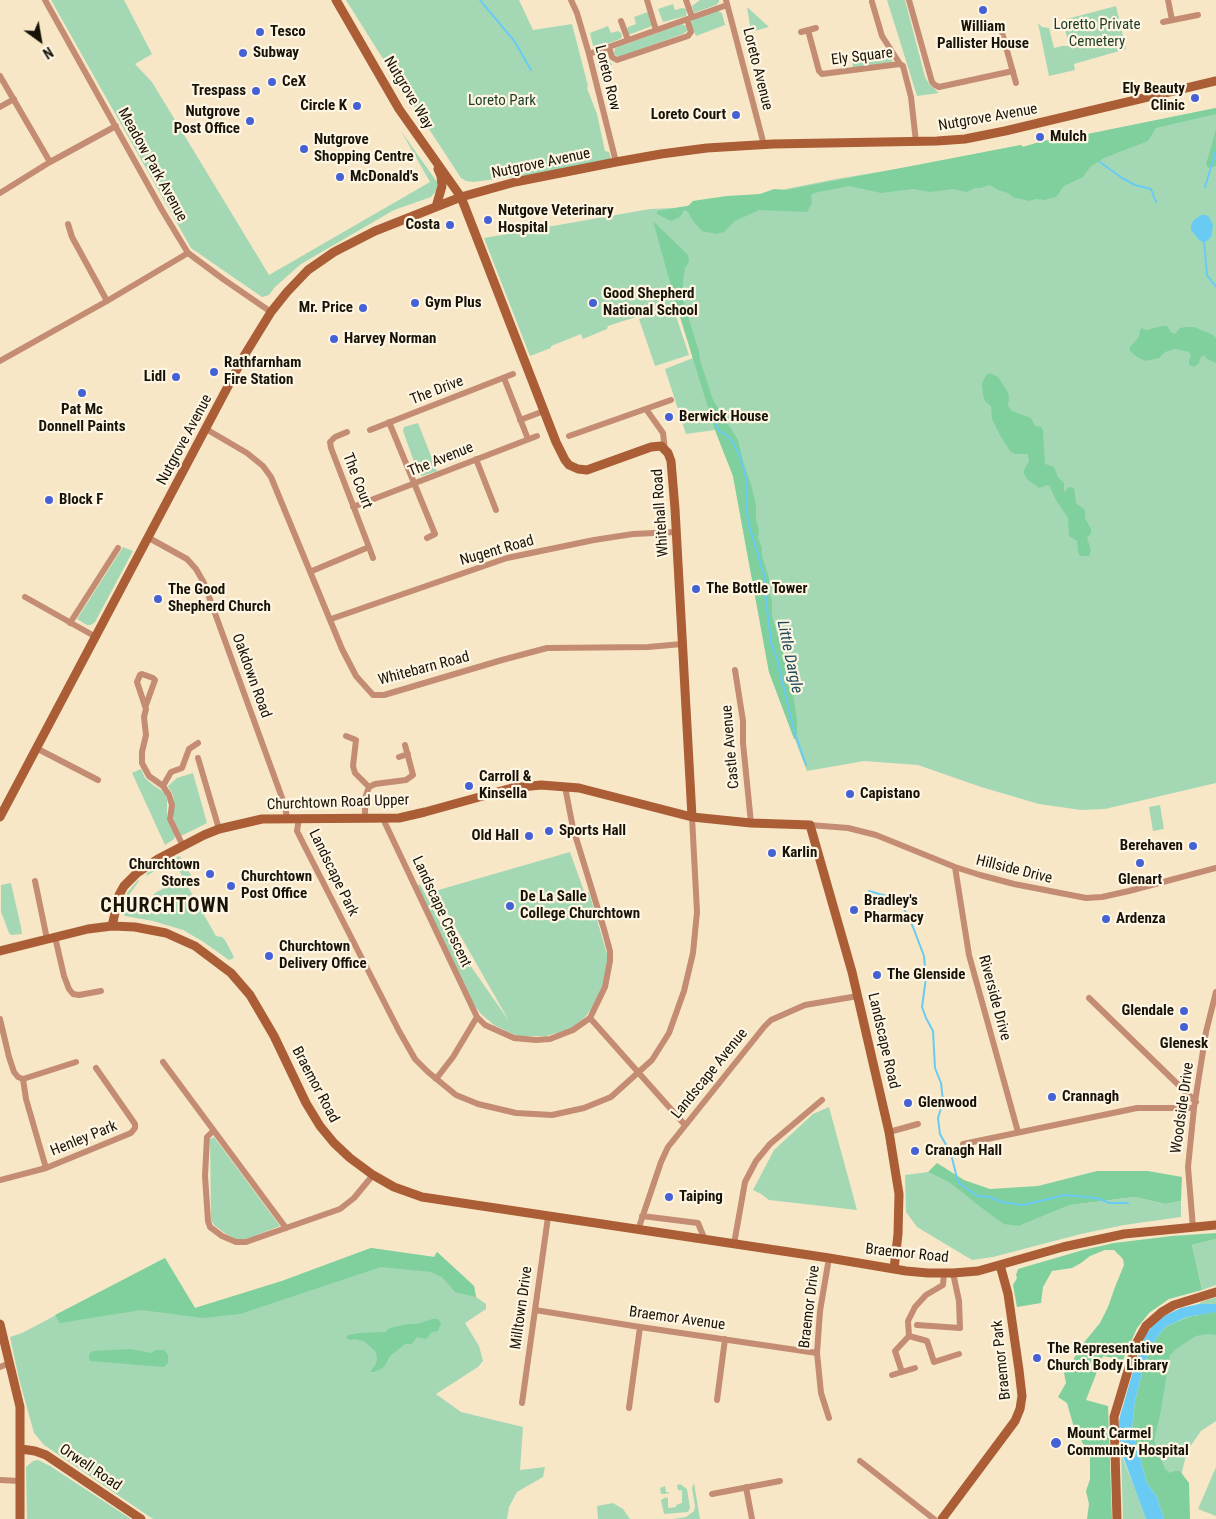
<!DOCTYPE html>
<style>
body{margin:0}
#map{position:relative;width:1216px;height:1519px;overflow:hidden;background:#f7e7c7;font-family:"Roboto Condensed",sans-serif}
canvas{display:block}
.north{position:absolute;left:15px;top:15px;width:50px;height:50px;-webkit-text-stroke:4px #fef5e2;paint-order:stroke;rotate:148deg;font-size:14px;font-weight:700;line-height:20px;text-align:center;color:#181308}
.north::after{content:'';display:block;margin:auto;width:18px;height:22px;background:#181308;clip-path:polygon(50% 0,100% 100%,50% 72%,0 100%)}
</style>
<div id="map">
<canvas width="1216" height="1519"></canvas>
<div class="north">N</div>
</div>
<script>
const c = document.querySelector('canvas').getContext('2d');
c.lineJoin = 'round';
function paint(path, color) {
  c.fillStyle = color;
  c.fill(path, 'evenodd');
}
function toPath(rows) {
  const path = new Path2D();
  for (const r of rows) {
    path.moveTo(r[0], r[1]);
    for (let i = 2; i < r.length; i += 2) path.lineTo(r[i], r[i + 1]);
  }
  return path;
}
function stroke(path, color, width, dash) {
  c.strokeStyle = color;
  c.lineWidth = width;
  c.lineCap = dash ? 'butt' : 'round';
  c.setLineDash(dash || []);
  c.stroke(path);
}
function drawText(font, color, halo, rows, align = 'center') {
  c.font = font + ' "Roboto Condensed",sans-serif';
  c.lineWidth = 4.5;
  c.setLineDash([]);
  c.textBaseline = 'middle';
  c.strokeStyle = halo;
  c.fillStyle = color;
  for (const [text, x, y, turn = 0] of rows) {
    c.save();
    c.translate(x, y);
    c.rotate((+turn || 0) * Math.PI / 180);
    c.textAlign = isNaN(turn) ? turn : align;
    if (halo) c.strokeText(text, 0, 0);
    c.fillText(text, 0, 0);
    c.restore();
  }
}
const green = toPath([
 [51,0,124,0,152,54,135,64,152,82,269,275,430,182,401,131,437,182,437,190,431,197,394,210,301,264,275,287,269,295,262,297,191,248],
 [346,0,519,0,533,30,572,24,588,86,587,88,597,114,605,151,609,152,611,159,610,165,473,182,466,181,461,178,378,51],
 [700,0,719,0,719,2,716,5,694,13,692,6],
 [887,0,905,0,925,77,929,84,939,93,917,96],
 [673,4,675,10,682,8,687,9,686,16,663,22,658,9],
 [1116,6,1126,49,1074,64,1075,70,1049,76,1038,23,1042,27,1049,28,1054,48,1062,46,1069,46,1063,20],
 [747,7,769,27,751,32],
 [718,11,722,13,725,25,696,36,691,25,692,20],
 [648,12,652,26,628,35,627,29,628,27,636,24,634,17],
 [682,24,686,26,687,31,683,34,619,57,614,54,615,48],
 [608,26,611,33,618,31,621,33,622,37,620,39,602,46,593,46,590,33],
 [886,48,889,50,892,57,892,62,853,68,852,61,875,55],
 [604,51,612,65,599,70,596,56],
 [1216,108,1216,783,1105,809,1081,810,1039,804,981,787,918,765,864,761,807,771,769,672,733,476,715,430,686,434,665,369,693,358,670,278,676,304,608,326,607,329,583,339,581,334,551,346,551,348,530,356,484,238,650,209,674,208,751,196,836,179,927,164,934,162,1021,145,1023,147,1043,141,1073,137],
 [673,307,689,355,655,366,639,319],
 [418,423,437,471,422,476,418,473,403,431,404,427],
 [123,547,133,551,95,622,91,625,87,625,77,619],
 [141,769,145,778,153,785,165,793,167,800,167,819,175,836,174,839,165,845,132,773],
 [193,773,207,823,181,836,174,821,173,814,174,803,173,795,168,786,177,778],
 [1160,805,1164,829,1153,831,1149,807],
 [570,852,585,894,589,892,607,954,608,967,604,982,594,1005,586,1016,571,1029,546,1036,517,1036,494,1025,481,1014,474,1005,417,886,420,884,438,919,509,1021,435,891],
 [179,856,182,859,193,879,193,884,188,887,216,936,222,937,225,940,234,957,232,959,229,960,202,941,183,930,153,921,125,916,122,913,127,893,138,880,139,881,129,895,126,907,144,911,149,901,155,893,183,878,174,860,146,876,147,873],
 [11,883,21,927,22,934,11,935,9,933,1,912,1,885],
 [829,1107,857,1210,769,1200,761,1194,753,1190,774,1150,813,1114],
 [214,1137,280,1226,244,1240,238,1240,226,1234,214,1225,211,1220,210,1139],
 [928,1172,950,1183,975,1203,1019,1226,1070,1205,1135,1197,1165,1204,1181,1201,1181,1217,1124,1225,1081,1234,993,1257,972,1260,917,1227,906,1212,905,1175],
 [1216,1239,1216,1285,1202,1290,1192,1245],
 [371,1248,434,1257,437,1252,474,1286,476,1297,486,1304,486,1309,465,1323,479,1346,483,1361,478,1367,436,1394,461,1412,523,1427,520,1470,545,1467,543,1477,517,1492,509,1507,507,1519,153,1519,44,1445,34,1433,19,1379,10,1337,22,1333,165,1258,195,1308,282,1281],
 [1216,1297,1216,1421,1201,1431,1187,1451,1181,1476,1164,1519,1135,1401,1199,1314,1199,1304,1201,1302],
 [1121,1454,1135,1489,1146,1519,1123,1519],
 [38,1460,50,1466,131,1519,27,1519,26,1467,33,1461],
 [1216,1467,1216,1516,1198,1509],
 [694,1483,700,1519,673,1519,686,1517,694,1511,695,1506,692,1488],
 [680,1484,687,1489,690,1508,688,1512,664,1514,661,1500,666,1497,665,1494,661,1494,660,1488,665,1486,666,1492,669,1492,669,1493,665,1494,666,1498,668,1498,668,1508,676,1507,676,1505,682,1503,682,1491,681,1490,678,1490,677,1485],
 [613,1503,623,1509,630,1519,598,1519,597,1506]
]);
const forest = toPath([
 [1216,108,1216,114,1156,128,1148,141,1104,158,1090,167,1083,177,1064,186,1056,197,1044,200,1036,199,1029,201,1017,198,1014,198,1008,193,998,190,990,185,980,188,975,188,967,192,953,189,930,192,913,189,881,193,849,186,814,193,811,196,812,203,807,212,759,210,735,221,724,232,716,234,702,231,693,221,688,212,684,210,680,217,671,221,657,214,657,211,688,206,693,201,699,200,727,196,760,194,774,189,786,190,1021,145,1023,147,1043,141,1073,137],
 [1216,129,1216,166,1209,168,1206,165,1207,161],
 [653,221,688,255,689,262,685,268,683,281,683,300,699,352,700,360,713,400,738,440,743,461,752,488,756,505,756,520,759,530,758,538,762,548,762,556,769,578,769,593,772,600,772,616,791,680,797,720,797,738,794,739,769,672,733,476,715,430,676,304],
 [1162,326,1167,326,1171,332,1175,334,1180,328,1186,327,1194,327,1213,335,1216,338,1216,363,1207,359,1204,355,1200,358,1199,363,1194,367,1189,365,1189,360,1191,356,1189,352,1175,349,1165,352,1159,358,1146,361,1137,357,1130,351,1130,347,1138,338,1141,328,1147,330],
 [990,373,998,377,1006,389,1009,396,1008,406,1012,411,1031,418,1035,426,1041,427,1043,430,1045,464,1054,467,1058,477,1064,483,1064,492,1069,487,1074,488,1076,503,1085,510,1085,518,1091,529,1091,533,1087,538,1091,550,1089,556,1080,556,1078,552,1077,541,1069,536,1068,518,1056,500,1050,487,1048,485,1039,488,1028,480,1024,474,1024,470,1029,461,1028,454,1015,454,1010,451,1000,435,992,419,991,406,985,401,983,395,982,384,986,375],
 [937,1163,964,1180,990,1189,1038,1186,1097,1171,1148,1171,1182,1177,1181,1201,1165,1204,1135,1197,1070,1205,1019,1226,1004,1224,975,1203,950,1183,928,1172],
 [1216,1233,1216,1239,1192,1245,1202,1290,1169,1299,1149,1313,1137,1328,1123,1360,1103,1356,1086,1400,1108,1406,1112,1519,1087,1519,1089,1504,1086,1491,1090,1479,1090,1458,1073,1424,1067,1403,1058,1397,1066,1383,1064,1373,1072,1364,1077,1351,1100,1323,1108,1307,1115,1287,1124,1265,1123,1259,1114,1250,1105,1250,1090,1256,1081,1263,1072,1268,1052,1271,1043,1287,1041,1303,1017,1307,1013,1285,1017,1278,1016,1275,1018,1269,1083,1250,1114,1243,1172,1236],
 [371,1248,434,1257,437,1252,474,1286,476,1297,455,1292,442,1277,431,1272,381,1267,240,1314,203,1318,141,1310,60,1323,55,1315,165,1258,195,1308,282,1281],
 [1216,1312,1216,1335,1208,1334,1196,1336,1176,1349,1170,1355,1161,1410,1154,1441,1165,1469,1170,1473,1174,1471,1180,1471,1189,1483,1190,1519,1164,1519,1157,1497,1147,1483,1132,1429,1135,1401,1145,1362,1153,1343,1165,1327,1188,1317],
 [432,1319,438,1319,441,1323,438,1331,432,1332,426,1339,417,1337,412,1344,405,1344,390,1356,384,1367,374,1372,370,1372,376,1364,377,1359,376,1352,364,1341,355,1339,350,1340,346,1338,348,1335,360,1333,385,1332,390,1328,407,1324,417,1324],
 [131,1349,151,1353,156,1350,164,1350,168,1355,168,1363,164,1367,90,1361,89,1358,89,1354,93,1351]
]);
const water = toPath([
 [1201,215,1206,215,1209,217,1213,225,1211,237,1207,241,1203,242,1199,240,1191,230,1191,225,1194,220],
 [1199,1304,1216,1304,1216,1312,1187,1317,1165,1327,1153,1343,1145,1362,1135,1401,1132,1429,1147,1483,1157,1497,1164,1519,1146,1519,1121,1451,1118,1426,1120,1416,1139,1351,1146,1334,1154,1324,1164,1316,1181,1308]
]);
const stream = toPath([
 [480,0,515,42,531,70],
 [1100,162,1122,178,1135,185,1151,189,1156,202],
 [1205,187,1216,150],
 [1204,241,1207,275,1216,287],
 [707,416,714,419,718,430,730,438,739,454,746,477,746,502,748,522,765,578,766,599,771,643,777,659,794,731,806,765],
 [869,891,897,899,904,909,913,927,924,956,926,978,922,1007,926,1018,933,1031,935,1068,941,1083,943,1101,938,1118,940,1134,951,1154,958,1182,977,1196,990,1197,1001,1202,1023,1205,1065,1195,1096,1198,1110,1203,1128,1203]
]);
const street = toPath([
 [45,0,162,210,188,253,223,279,271,312],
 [571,0,577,13,589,54,616,162],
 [647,0,656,30],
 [686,0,692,17],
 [726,0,764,145],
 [909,0,932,82,935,85,939,87,1013,71],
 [1168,0,1172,20],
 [872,2,882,36,900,64],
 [621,21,628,40],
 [1163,22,1198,15],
 [1001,29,1016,83],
 [808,30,819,71,822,74,900,64,903,66,911,97,916,142],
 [801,32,816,28],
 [609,47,612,57,617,60,688,36,691,32,687,19],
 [589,54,727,5],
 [0,76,50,162],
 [0,107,14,99],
 [0,193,50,162,116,126],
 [68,224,72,237,107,301],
 [0,361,107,301,188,253],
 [504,378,528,439],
 [646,409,663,433,665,450],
 [520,420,544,411],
 [389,422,435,534,427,538],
 [206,429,247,453,263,466,271,477,342,649,356,676,373,695,384,695,502,660,547,648,648,647,682,644],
 [370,430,513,374],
 [569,436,671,400],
 [476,459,496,510],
 [353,507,537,436],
 [149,538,187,559,196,569,204,583,285,806,287,818],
 [369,547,373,558],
 [312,571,369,547,331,448,330,442,335,437,347,432],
 [25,597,96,637],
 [331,619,507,558,594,540,633,534,676,532],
 [70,623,118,548],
 [735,670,743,721,743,743,751,823],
 [146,705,155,680,153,678,142,674,140,675,137,682,146,709,144,717,146,735,142,752,142,763,149,776,163,786],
 [346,736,356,740,353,766,355,773,369,787],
 [36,748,98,780],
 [399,757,408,754],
 [198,758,219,829],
 [299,818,297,831,303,843,399,1031,415,1059,428,1072,456,1095,478,1104,516,1113,552,1115,584,1108,611,1097,652,1060,669,1033,684,991,693,953,697,912,692,817],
 [383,818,385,823,477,1017,485,1025,514,1038,536,1040,550,1039,573,1030,590,1018,605,987,610,961,610,951,604,929,573,828,566,792,566,786],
 [365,819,365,798,369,787,375,784,406,780,413,775,405,745],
 [810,825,848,828,876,835,955,867,980,875,1014,884,1086,898,1102,897,1129,891,1216,868],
 [183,846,170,819,172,805,169,795,163,786,171,772,182,768,189,749,198,743],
 [955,867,969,955,1018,1132],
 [35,881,47,939],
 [55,937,64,976,69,989,73,994,79,995,101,991],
 [1089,998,1196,1102],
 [590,1018,685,1125],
 [0,1019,9,1057,14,1072,18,1077,23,1079,76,1062],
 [163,1062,286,1228],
 [23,1079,26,1099,46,1168],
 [436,1079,453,1057,477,1017],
 [213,1131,207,1137,205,1176,208,1221,210,1227,222,1236,236,1242,246,1242,340,1209,354,1198,373,1175],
 [889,1132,918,1124],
 [963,1144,1137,1108,1194,1108],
 [0,1180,46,1168,131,1133,135,1128,135,1124,96,1068],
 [642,1216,698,1223,705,1240],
 [1193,1228,1188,1167,1194,1108,1206,1032,1216,992],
 [638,1230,661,1162,668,1147,764,1027,771,1020,805,1005,858,996],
 [734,1244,745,1182,756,1161,770,1144,822,1100],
 [535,1310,640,1327,817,1353],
 [917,1325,960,1328,959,1301,953,1273],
 [909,1336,927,1341,934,1362,959,1354],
 [0,1367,10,1363],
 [902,1372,895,1351,909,1336,908,1321,915,1307,926,1295,943,1285,944,1273],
 [892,1375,915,1368],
 [717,1400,725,1339],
 [522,1403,548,1217],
 [629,1408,640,1327],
 [829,1418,821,1393,817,1353,820,1311,829,1258],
 [860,1461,934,1519],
 [0,1480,20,1481],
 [746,1487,752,1519],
 [712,1494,780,1481]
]);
const secondary = toPath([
 [336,0,399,109,461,197,556,442,565,460,569,465,578,469,587,470,651,447,661,446,668,453,671,461,675,509,692,817],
 [436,207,442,186,441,176,438,169],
 [0,817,244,356,271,312,287,292,308,270,334,252,375,231,461,197,515,182,616,162,661,154,707,148,773,144,937,141,965,139,1005,131,1216,81],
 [112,926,119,895,124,886,137,873,158,859,204,835,219,829,262,819,399,818,425,812,512,788,541,785,579,788,692,817,751,823,810,825,852,972,889,1132,899,1194,898,1234,894,1269],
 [0,951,88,929,112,926,135,927,166,933,195,946,231,973,250,995,274,1036,306,1103,320,1126,334,1143,350,1158,373,1175,394,1187,422,1197,829,1258,906,1271,928,1273,953,1273,978,1271,1063,1247,1124,1234,1216,1225],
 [0,1324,20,1407,20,1519],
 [21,1449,35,1451,46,1455,141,1519],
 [942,1519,1015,1421,1020,1409,1022,1396,1019,1370,1008,1294,1000,1265],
 [1117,1519,1114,1417,1136,1344,1146,1326,1162,1312,1174,1305,1216,1292]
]);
const markers = [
 [983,10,5,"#4462d5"],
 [260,32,5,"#4462d5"],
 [243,53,5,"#4462d5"],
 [272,82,5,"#4462d5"],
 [256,91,5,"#4462d5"],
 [1195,98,5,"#4462d5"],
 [357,106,5,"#4462d5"],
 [736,115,5,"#4462d5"],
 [250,121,5,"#4462d5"],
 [1040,137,5,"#4462d5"],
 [304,149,5,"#4462d5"],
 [340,177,5,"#4462d5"],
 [488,220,5,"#4462d5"],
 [450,225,5,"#4462d5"],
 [415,303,5,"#4462d5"],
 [593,303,5,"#4462d5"],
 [363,308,5,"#4462d5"],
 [334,339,5,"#4462d5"],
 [214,372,5,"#4462d5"],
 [176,377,5,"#4462d5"],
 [82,393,5,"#4462d5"],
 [669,417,5,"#4462d5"],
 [49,500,5,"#4462d5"],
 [696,589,5,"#4462d5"],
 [158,599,5,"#4462d5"],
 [469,786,5,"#4462d5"],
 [850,794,5,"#4462d5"],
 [549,831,5,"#4462d5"],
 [529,836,5,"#4462d5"],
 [1193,846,5,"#4462d5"],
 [772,853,5,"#4462d5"],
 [1140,863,5,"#4462d5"],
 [210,874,5,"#4462d5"],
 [231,886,5,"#4462d5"],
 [510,906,5,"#4462d5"],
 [854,910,5,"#4462d5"],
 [1106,919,5,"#4462d5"],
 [269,956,5,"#4462d5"],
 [877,975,5,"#4462d5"],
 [1184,1011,5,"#4462d5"],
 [1184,1027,5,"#4462d5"],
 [1052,1097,5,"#4462d5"],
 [908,1103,5,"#4462d5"],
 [915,1151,5,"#4462d5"],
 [669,1197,5,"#4462d5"],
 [1037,1358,5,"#4462d5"],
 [1056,1443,6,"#4462d5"]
];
const parkNames = [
 ["Loretto Private",1097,25],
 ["Cemetery",1097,42],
 ["Loreto Park",502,101]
];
const poiNames = [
 ["William",983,27,"center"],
 ["Pallister House",983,44,"center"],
 ["Tesco",270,32],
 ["Subway",253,53],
 ["CeX",282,82],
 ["Ely Beauty",1185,89,"right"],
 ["Clinic",1185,106,"right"],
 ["Trespass",246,91,"right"],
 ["Circle K",347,106,"right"],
 ["Nutgrove",240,112,"right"],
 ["Post Office",240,129,"right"],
 ["Loreto Court",726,115,"right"],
 ["Mulch",1050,137],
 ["Nutgrove",314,140],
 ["Shopping Centre",314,157],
 ["McDonald's",350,177],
 ["Nutgove Veterinary",498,211],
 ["Hospital",498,228],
 ["Costa",440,225,"right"],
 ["Good Shepherd",603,294],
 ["National School",603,311],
 ["Gym Plus",425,303],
 ["Mr. Price",353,308,"right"],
 ["Harvey Norman",344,339],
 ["Rathfarnham",224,363],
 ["Fire Station",224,380],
 ["Lidl",166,377,"right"],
 ["Pat Mc",82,410,"center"],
 ["Donnell Paints",82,427,"center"],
 ["Berwick House",679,417],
 ["Block F",59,500],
 ["The Bottle Tower",706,589],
 ["The Good",168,590],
 ["Shepherd Church",168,607],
 ["Carroll &",479,777],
 ["Kinsella",479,794],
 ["Capistano",860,794],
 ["Sports Hall",559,831],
 ["Old Hall",519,836,"right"],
 ["Berehaven",1183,846,"right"],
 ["Karlin",782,853],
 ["Churchtown",200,865,"right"],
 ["Stores",200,882,"right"],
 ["Churchtown",241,877],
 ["Post Office",241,894],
 ["Glenart",1140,880,"center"],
 ["De La Salle",520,897],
 ["College Churchtown",520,914],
 ["Bradley's",864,901],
 ["Pharmacy",864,918],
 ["Ardenza",1116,919],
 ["Churchtown",279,947],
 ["Delivery Office",279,964],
 ["The Glenside",887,975],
 ["Glendale",1174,1011,"right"],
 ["Glenesk",1184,1044,"center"],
 ["Crannagh",1062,1097],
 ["Glenwood",918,1103],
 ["Cranagh Hall",925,1151],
 ["Taiping",679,1197],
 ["The Representative",1047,1349],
 ["Church Body Library",1047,1366],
 ["Mount Carmel",1067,1434],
 ["Community Hospital",1067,1451]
];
const streetNames = [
 ["Ely Square",862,57,-7],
 ["Loreto Avenue",757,69,76],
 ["Loreto Row",607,78,76],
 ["Nutgrove Way",408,93,59],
 ["Nutgrove Avenue",988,118,-10],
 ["Nutgrove Avenue",541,164,-12],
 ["Meadow Park Avenue",152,165,61],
 ["The Drive",437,391,-21],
 ["Nutgrove Avenue",185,440,-62],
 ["The Avenue",441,460,-22],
 ["The Court",357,481,69],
 ["Whitehall Road",661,513,-94],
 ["Nugent Road",497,551,-16],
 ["Whitebarn Road",424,669,-15],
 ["Oakdown Road",251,676,70],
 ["Castle Avenue",731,747,-95],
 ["Churchtown Road Upper",338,803,-2],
 ["Hillside Drive",1014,870,14],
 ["Landscape Park",333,873,64],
 ["Landscape Crescent",441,912,65],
 ["Riverside Drive",994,998,75],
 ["Landscape Road",883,1041,77],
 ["Landscape Avenue",710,1074,-51],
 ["Braemor Road",315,1085,62],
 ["Woodside Drive",1183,1108,-82],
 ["Henley Park",84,1139,-22],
 ["Braemor Road",907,1254,6],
 ["Braemor Drive",810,1307,-83],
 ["Milltown Drive",522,1308,-82],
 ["Braemor Avenue",677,1319,8],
 ["Braemor Park",1002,1360,-96],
 ["Orwell Road",90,1468,34]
];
const waterNames = [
 ["Little Dargle",789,657,78]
];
const districtNames = [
 ["CHURCHTOWN",165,907]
];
paint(green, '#a4d8b5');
paint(forest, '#7fd09d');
paint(water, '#69cbf4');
stroke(stream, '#69cbf4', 2);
stroke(street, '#c38c73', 6);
stroke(secondary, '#ab5d36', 9);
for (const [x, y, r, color] of markers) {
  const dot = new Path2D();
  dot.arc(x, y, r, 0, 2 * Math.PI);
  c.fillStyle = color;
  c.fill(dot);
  stroke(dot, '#fef5e2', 2);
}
drawText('15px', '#1a3d28', '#fef5e2', parkNames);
drawText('bold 15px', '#181308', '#fef5e2', poiNames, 'left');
drawText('15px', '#181308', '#fef5e2', streetNames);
drawText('italic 16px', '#214b5d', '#fef5e2', waterNames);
c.letterSpacing = '1px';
drawText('bold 20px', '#181308', '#fef5e2', districtNames);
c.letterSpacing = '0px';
</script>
